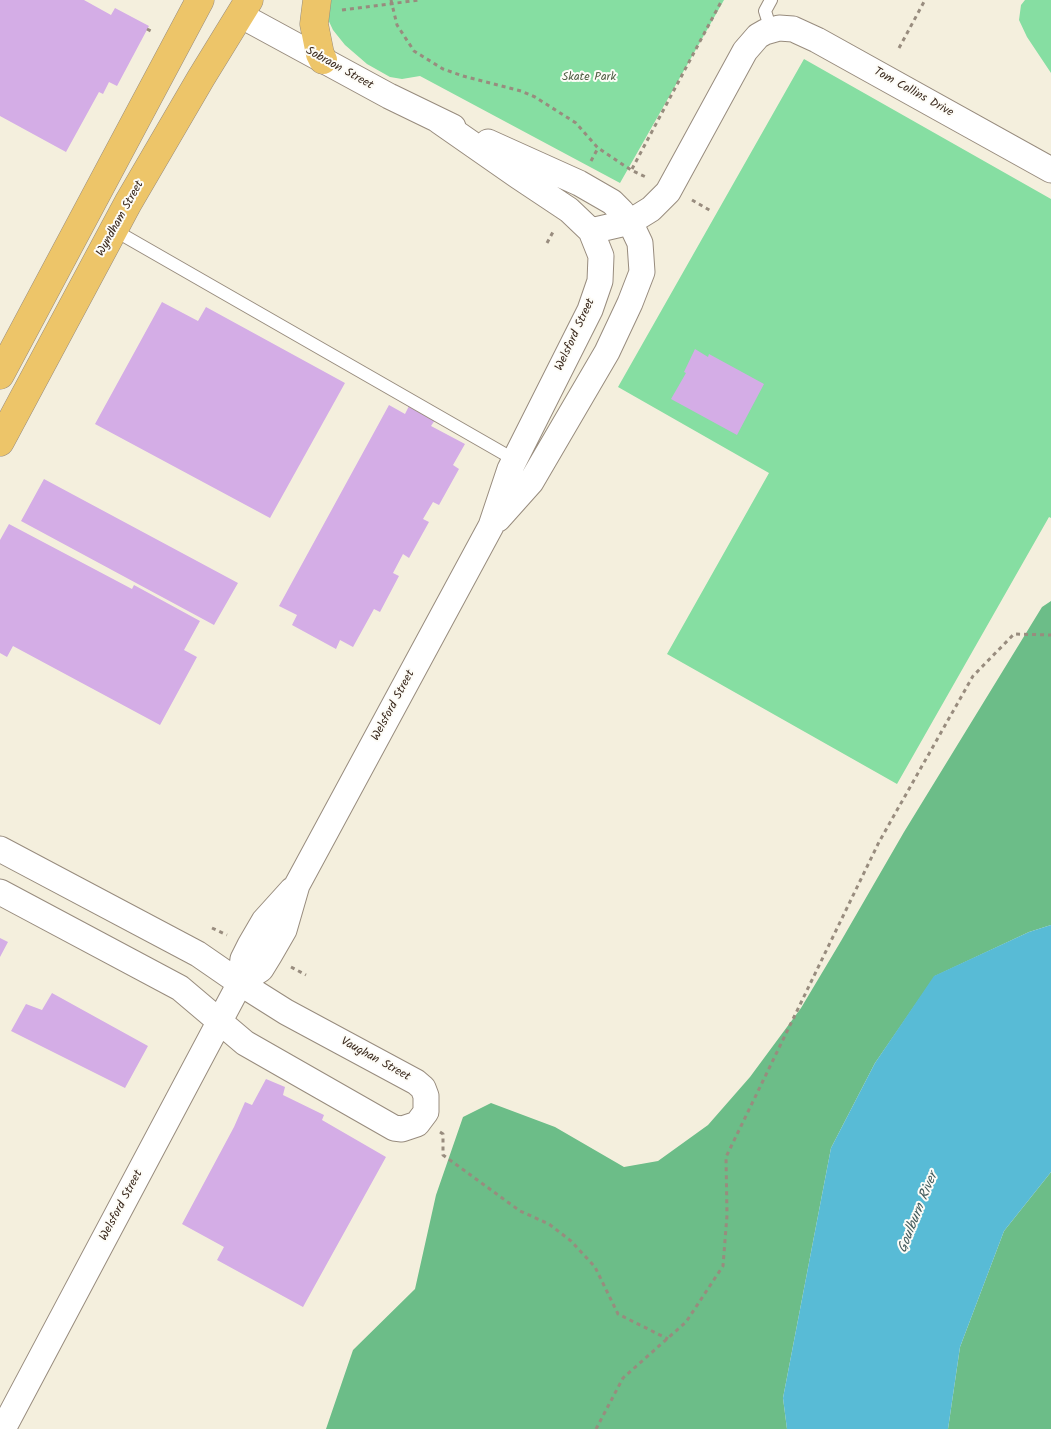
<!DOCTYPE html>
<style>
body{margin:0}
canvas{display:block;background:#f4efdd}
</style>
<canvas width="1051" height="1429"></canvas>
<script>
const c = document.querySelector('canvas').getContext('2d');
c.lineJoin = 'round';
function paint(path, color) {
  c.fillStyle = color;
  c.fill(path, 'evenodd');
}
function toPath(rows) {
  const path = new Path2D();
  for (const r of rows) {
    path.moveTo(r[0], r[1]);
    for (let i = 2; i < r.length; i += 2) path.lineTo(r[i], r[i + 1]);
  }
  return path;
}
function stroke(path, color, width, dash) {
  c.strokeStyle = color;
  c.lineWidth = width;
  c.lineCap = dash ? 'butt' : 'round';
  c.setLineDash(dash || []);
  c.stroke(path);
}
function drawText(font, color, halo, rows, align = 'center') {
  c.font = font + ' Kalam,sans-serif';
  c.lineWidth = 4;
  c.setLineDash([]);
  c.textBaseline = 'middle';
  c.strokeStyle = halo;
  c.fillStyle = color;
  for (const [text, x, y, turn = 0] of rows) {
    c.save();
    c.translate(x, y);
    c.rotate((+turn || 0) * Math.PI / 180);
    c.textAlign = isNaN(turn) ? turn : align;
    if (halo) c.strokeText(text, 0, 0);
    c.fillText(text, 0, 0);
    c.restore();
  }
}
const green = toPath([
 [325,0,724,0,620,183,420,76,402,79,390,77,367,64,345,45,333,30,325,13],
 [1025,0,1051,0,1051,73,1027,37,1019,20,1021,5],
 [804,59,1051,199,1051,518,1049,517,897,784,667,654,769,473,618,387]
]);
const forest = toPath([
 [1051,601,1051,925,1029,932,935,976,875,1063,831,1148,783,1398,787,1429,326,1429,353,1350,415,1289,436,1195,463,1117,491,1103,555,1127,624,1167,658,1161,708,1125,750,1077,801,1008,841,941,904,832,1042,607],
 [1051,1172,1051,1429,948,1429,960,1347,1004,1231]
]);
const water = toPath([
 [1051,925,1051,1172,1004,1231,960,1347,948,1429,787,1429,783,1398,831,1148,875,1063,934,976,1029,932]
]);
const building = toPath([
 [0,0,84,0,111,15,115,8,149,26,117,86,109,82,103,94,99,92,66,152,0,116],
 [162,302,198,321,206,307,345,383,270,518,95,424],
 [695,349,708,357,709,354,764,384,737,435,671,399,686,373,684,372],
 [389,405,405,414,409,406,435,420,431,426,465,444,453,465,459,469,439,505,433,502,423,519,429,522,409,558,403,554,393,573,399,576,380,612,374,609,353,647,340,640,336,649,292,625,297,615,279,606],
 [44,479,238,583,214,625,21,521],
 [9,524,132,589,134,585,200,621,184,650,197,657,160,725,13,646,7,657,0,653,0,540],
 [0,938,8,942,0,957],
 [52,993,148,1046,125,1088,11,1031,26,1004,42,1010],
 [266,1079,285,1087,283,1095,324,1115,322,1120,386,1157,303,1307,217,1260,224,1247,182,1224,234,1127,245,1102,252,1105]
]);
const path = toPath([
 [391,0,397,25,414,51,443,69,463,76,521,91,535,97,576,123,598,148,631,170,648,178],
 [342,10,420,0],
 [147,29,153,32],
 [899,48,925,0],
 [591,161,598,148],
 [632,169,722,0],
 [692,200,711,211],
 [547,243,554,230],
 [212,928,227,935],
 [291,967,306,975],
 [440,1132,443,1134,443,1155,520,1211,549,1224,571,1241,595,1267,618,1314,668,1339],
 [596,1429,623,1378,686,1322,723,1266,727,1215,726,1157,879,842,973,676,1014,634,1051,635]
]);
const lane = toPath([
 [771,0,765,11,771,30],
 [114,230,515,460]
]);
const street = toPath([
 [240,15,389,96,453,127],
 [488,142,579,183,612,202,621,211,630,222,640,243,642,272,630,303,607,352,531,482,498,519],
 [591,231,630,222,651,209,668,192,745,51,758,36,765,32,779,28,793,29,817,40,1051,170],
 [0,849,198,954,240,983,286,1012,416,1082,423,1088,426,1096,426,1112,417,1124,402,1129,394,1128,245,1043,180,988,0,892],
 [240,983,261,969,269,956,284,930,297,885,491,526,510,469,590,310,600,281,601,256,591,231,569,210,518,176,439,121],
 [3,1429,240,983,243,959,250,945,264,921,292,890]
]);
const highway = toPath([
 [317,0,314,24,320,54,323,60],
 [0,375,200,0],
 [0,442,128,203,201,78,249,0]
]);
const streetNames = [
 ["Sobraon Street",339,69,29],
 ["Tom Collins Drive",913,93,29],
 ["Wyndham Street",121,219,-61],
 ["Welsford Street",576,335,-65],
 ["Welsford Street",394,706,-62],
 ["Vaughan Street",375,1060,29],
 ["Welsford Street",122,1206,-62]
];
const parkNames = [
 ["Skate Park",589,78]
];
const waterNames = [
 ["Goulburn River",919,1213,-68]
];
paint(green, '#86dea2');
paint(forest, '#6cbd88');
paint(water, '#58bbd6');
paint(building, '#d4ade6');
stroke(lane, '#988c7e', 14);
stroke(street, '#988c7e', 27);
stroke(highway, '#988c7e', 29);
stroke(path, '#988c7e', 3, [4, 4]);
stroke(lane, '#fff', 12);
stroke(street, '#fff', 25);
stroke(highway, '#edc569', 28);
drawText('12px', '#3b2a1e', '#fdfcf7', streetNames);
drawText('12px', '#526046', '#fdfcf7', parkNames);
drawText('italic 14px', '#455d5e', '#fdfcf7', waterNames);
</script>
